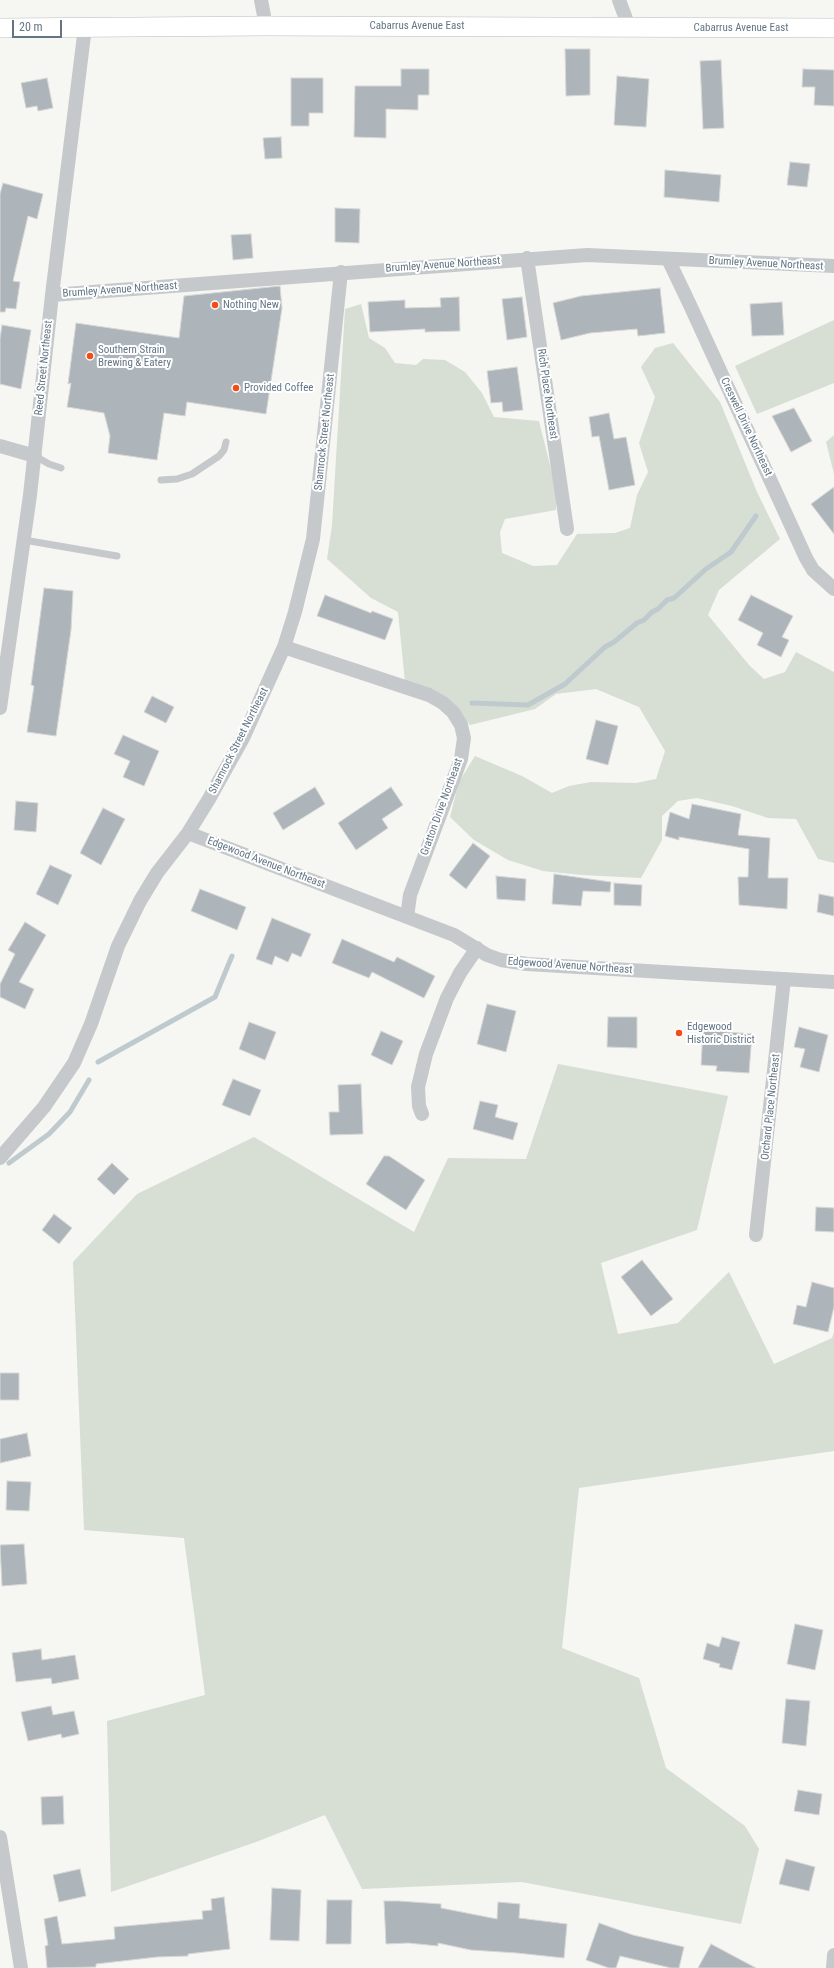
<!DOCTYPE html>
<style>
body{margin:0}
#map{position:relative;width:834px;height:1968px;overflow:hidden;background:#f6f6f2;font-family:"Roboto Condensed",sans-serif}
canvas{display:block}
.scale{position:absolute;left:12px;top:20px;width:50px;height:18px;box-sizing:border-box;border:2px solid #637585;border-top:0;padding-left:5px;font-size:12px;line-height:14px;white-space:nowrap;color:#637585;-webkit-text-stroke:3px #fff;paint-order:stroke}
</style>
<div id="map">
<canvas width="834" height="1968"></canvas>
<div class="scale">20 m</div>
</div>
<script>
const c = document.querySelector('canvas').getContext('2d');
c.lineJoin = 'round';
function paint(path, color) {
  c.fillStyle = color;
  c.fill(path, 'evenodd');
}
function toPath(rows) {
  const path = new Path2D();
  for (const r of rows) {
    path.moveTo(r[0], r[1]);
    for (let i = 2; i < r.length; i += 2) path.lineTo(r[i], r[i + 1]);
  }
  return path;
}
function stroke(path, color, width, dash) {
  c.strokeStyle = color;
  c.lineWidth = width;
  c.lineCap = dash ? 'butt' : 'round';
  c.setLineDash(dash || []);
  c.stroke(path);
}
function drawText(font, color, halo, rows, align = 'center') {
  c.font = font + ' "Roboto Condensed",sans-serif';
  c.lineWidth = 4;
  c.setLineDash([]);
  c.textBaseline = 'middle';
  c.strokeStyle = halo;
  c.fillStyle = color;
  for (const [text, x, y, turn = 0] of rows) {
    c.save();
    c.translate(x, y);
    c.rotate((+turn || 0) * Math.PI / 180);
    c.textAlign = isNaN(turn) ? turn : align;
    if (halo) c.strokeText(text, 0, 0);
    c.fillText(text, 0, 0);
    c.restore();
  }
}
const green = toPath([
 [361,304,369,338,385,348,395,363,416,365,423,359,445,360,465,372,482,393,494,417,539,421,556,489,556,510,505,519,500,532,502,553,533,566,557,565,577,534,615,533,630,528,637,495,648,472,639,443,655,397,641,367,655,348,673,343,720,402,757,492,780,539,719,590,708,615,749,665,764,679,785,672,796,652,834,672,834,863,818,859,796,819,768,818,732,806,697,798,678,801,662,816,662,840,641,878,582,875,543,871,508,860,474,840,450,817,459,782,475,756,522,776,552,793,569,786,591,782,636,783,656,779,665,751,639,707,596,689,556,694,535,709,470,725,447,699,405,682,398,612,371,598,327,559,332,525,345,309],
 [834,320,834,383,757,414,735,366],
 [834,435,834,474,826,442],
 [558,1064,728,1096,697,1230,601,1263,618,1334,678,1323,729,1272,774,1364,832,1338,834,1332,834,1451,579,1488,562,1648,639,1678,666,1768,745,1826,759,1849,741,1924,522,1882,362,1889,325,1815,256,1842,111,1892,107,1721,205,1695,184,1538,84,1530,73,1262,137,1194,254,1137,414,1232,448,1158,526,1159]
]);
const stream = toPath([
 [472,703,528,705,565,684,605,647,614,642,637,623,644,620,652,612,658,609,667,600,674,598,706,569,731,552,756,516],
 [98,1062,215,997,232,956],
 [9,1163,49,1134,70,1112,89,1080]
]);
const building = toPath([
 [565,49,590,49,590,95,566,96,565,49],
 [721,60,724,128,703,129,700,61,721,60],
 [401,69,429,69,429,95,418,95,418,110,386,109,386,138,354,137,355,86,401,86,401,69],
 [803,69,834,70,834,106,814,105,815,87,802,87,803,69],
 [617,76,649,79,646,127,614,125,617,76],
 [47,78,53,108,38,111,37,106,26,108,21,83,47,78],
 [291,78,323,78,323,113,309,113,309,126,291,126,291,78],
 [281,137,282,158,265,159,263,138,281,137],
 [790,162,810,164,807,187,787,185,790,162],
 [665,170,721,175,719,202,664,197,665,170],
 [3,183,43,194,37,219,28,216,13,281,20,282,16,309,6,308,5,312,0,312,0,194,3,183],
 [335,208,360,209,359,243,335,242,335,208],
 [251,234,253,258,233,260,231,235,251,234],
 [280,286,282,308,266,414,187,402,185,416,164,413,157,460,108,453,110,436,104,413,67,407,71,383,68,384,76,323,179,338,184,296,280,286],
 [660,288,665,333,638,336,637,329,590,333,561,340,553,303,581,296,660,288],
 [459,297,460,331,425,332,425,329,370,332,368,302,405,300,405,308,441,307,440,298,459,297],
 [522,297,527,337,507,340,502,299,522,297],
 [782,302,784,335,752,336,750,304,782,302],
 [2,325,31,330,21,389,0,384,0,338,2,325],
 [517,367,523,410,503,412,502,402,491,403,487,371,517,367],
 [794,408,812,441,791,452,772,416,794,408],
 [609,413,614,439,626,437,635,485,609,490,599,436,592,437,589,417,609,413],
 [834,487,834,534,811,504,834,487],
 [44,588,73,591,71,630,56,736,27,732,34,686,31,685,44,588],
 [325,595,371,613,372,611,393,619,385,640,317,616,325,595],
 [751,595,793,616,782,637,789,640,781,657,757,645,763,633,738,620,751,595],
 [152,696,174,707,166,723,144,712,152,696],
 [596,720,618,726,608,765,586,759,596,720],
 [123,735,159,751,144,786,123,777,130,761,114,754,123,735],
 [315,787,325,804,283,830,273,813,315,787],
 [391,787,403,805,382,819,388,828,356,850,338,823,391,787],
 [16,801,38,803,36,832,14,830,16,801],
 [692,804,741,814,738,835,770,838,768,878,788,878,787,909,739,905,738,877,748,877,749,849,679,837,679,840,665,836,670,812,689,819,692,804],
 [103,808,125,819,101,865,80,853,103,808],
 [473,843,490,856,466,889,449,875,473,843],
 [50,865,72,875,58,905,36,894,50,865],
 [554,874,611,882,610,892,583,891,581,906,552,904,554,874],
 [496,876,526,879,525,901,497,899,496,876],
 [614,883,642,885,641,906,614,905,614,883],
 [200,889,246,907,237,930,191,911,200,889],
 [819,894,834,897,834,916,817,912,819,894],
 [272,918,311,934,301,957,292,953,288,962,275,956,272,965,256,959,272,918],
 [25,922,46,935,19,982,34,989,25,1009,0,997,0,984,15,954,8,950,25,922],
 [342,939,394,962,397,957,435,976,424,998,372,972,369,978,332,963,342,939],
 [487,1004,516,1011,506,1052,477,1044,487,1004],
 [608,1017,637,1017,637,1048,607,1047,608,1017],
 [249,1022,276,1032,265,1060,239,1049,249,1022],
 [799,1027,828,1035,819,1072,800,1067,805,1049,794,1047,799,1027],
 [703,1030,752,1034,749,1073,716,1071,717,1066,701,1065,703,1030],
 [381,1031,403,1041,392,1065,371,1055,381,1031],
 [233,1079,261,1090,250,1116,222,1105,233,1079],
 [361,1084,363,1134,330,1135,329,1112,339,1112,338,1085,361,1084],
 [480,1101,498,1105,495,1117,518,1123,513,1140,473,1129,480,1101],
 [384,1156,389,1156,425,1180,406,1210,366,1184,384,1156],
 [112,1163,129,1179,114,1195,97,1179,112,1163],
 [816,1207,834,1208,834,1232,815,1231,816,1207],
 [54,1214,72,1228,59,1244,42,1230,54,1214],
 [642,1260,673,1299,651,1316,621,1277,642,1260],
 [812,1282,834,1288,834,1307,828,1332,793,1324,797,1305,806,1307,812,1282],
 [0,1373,19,1373,19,1400,0,1400,0,1373],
 [27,1433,31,1456,0,1463,0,1439,27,1433],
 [7,1481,31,1482,29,1511,6,1510,7,1481],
 [24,1544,27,1584,2,1586,0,1545,24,1544],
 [795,1624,823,1630,815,1670,787,1664,795,1624],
 [722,1637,740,1642,732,1670,719,1667,720,1664,703,1659,707,1643,719,1647,722,1637],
 [41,1649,42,1660,75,1655,79,1679,52,1684,51,1678,16,1682,12,1653,41,1649],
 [786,1699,810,1701,806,1746,782,1743,786,1699],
 [51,1706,53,1715,74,1711,79,1734,62,1738,61,1734,28,1741,21,1712,51,1706],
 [798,1790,822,1794,819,1815,794,1811,798,1790],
 [63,1796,64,1824,42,1825,41,1797,63,1796],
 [786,1859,815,1867,809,1891,779,1884,786,1859],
 [80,1869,86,1896,59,1902,53,1875,80,1869],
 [272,1888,301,1890,299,1941,270,1940,272,1888],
 [224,1897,230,1949,188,1954,188,1956,157,1957,96,1964,96,1967,47,1968,45,1946,48,1945,44,1919,57,1916,62,1944,115,1939,114,1927,203,1919,202,1911,212,1910,211,1899,224,1897],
 [327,1900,352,1900,351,1944,326,1944,327,1900],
 [384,1901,399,1901,441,1904,441,1908,497,1919,498,1902,520,1904,519,1918,567,1924,564,1958,517,1953,471,1950,438,1943,438,1946,408,1943,386,1944,384,1901],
 [599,1923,633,1935,684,1947,679,1968,671,1968,620,1956,616,1968,609,1968,586,1960,599,1923],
 [711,1944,756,1968,698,1968,711,1944]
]);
const service = toPath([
 [35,456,49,464,61,468],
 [161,480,177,479,192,474,219,456,224,450,226,442],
 [24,540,117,556]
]);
const minor = toPath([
 [261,0,266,26],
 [619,0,629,27],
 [527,258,567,529],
 [668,259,690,305,806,558,813,570,834,589],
 [52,295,587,255,834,266],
 [0,446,35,456],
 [284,647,429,695,443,703,453,712,461,725,464,738,461,759,410,895,407,917],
 [0,708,30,495,52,295,85,27],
 [188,833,454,935,487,955,501,960,527,964,834,982],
 [422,1114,419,1106,418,1087,426,1054,447,998,460,973,477,948],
 [0,1158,44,1107,74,1063,91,1024,118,946,140,901,157,873,188,833,209,799,243,738,284,647,295,612,313,539,341,272],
 [756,1235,784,979],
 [0,1837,21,1968],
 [833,1968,834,1955]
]);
const secondary = toPath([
 [0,28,266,26,834,28]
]);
const markers = [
 [215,305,4,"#f04d18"],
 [90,356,4,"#f04d18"],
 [236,388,4,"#f04d18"],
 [679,1033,4,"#f04d18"]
];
const streetNames = [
 ["Cabarrus Avenue East",417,26],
 ["Cabarrus Avenue East",741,28],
 ["Brumley Avenue Northeast",766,264,3],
 ["Brumley Avenue Northeast",443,265,-4],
 ["Brumley Avenue Northeast",120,290,-4],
 ["Reed Street Northeast",44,368,-84],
 ["Rich Place Northeast",547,394,82],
 ["Creswell Drive Northeast",746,427,65],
 ["Shamrock Street Northeast",325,432,-84],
 ["Shamrock Street Northeast",239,741,-63],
 ["Gratton Drive Northeast",442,807,-70],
 ["Edgewood Avenue Northeast",266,863,21],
 ["Edgewood Avenue Northeast",570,966,4],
 ["Orchard Place Northeast",771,1107,-84]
];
const poiNames = [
 ["Nothing New",223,305],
 ["Southern Strain",98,350],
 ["Brewing & Eatery",98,363],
 ["Provided Coffee",244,388],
 ["Edgewood",687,1027],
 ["Historic District",687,1040]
];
paint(green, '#d7ded3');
stroke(stream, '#bfcacf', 5);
paint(building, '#adb5ba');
stroke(building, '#d7d7d5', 1);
stroke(secondary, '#b7bcc1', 20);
stroke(service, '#c5c9cc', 7);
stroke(minor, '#c5c9cc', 14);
stroke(secondary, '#fff', 19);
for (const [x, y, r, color] of markers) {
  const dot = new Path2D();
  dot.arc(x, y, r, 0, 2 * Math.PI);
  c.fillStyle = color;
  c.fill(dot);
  stroke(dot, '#fff', 1.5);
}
drawText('11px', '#637585', '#fff', streetNames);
drawText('11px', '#637585', '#fff', poiNames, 'left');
</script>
